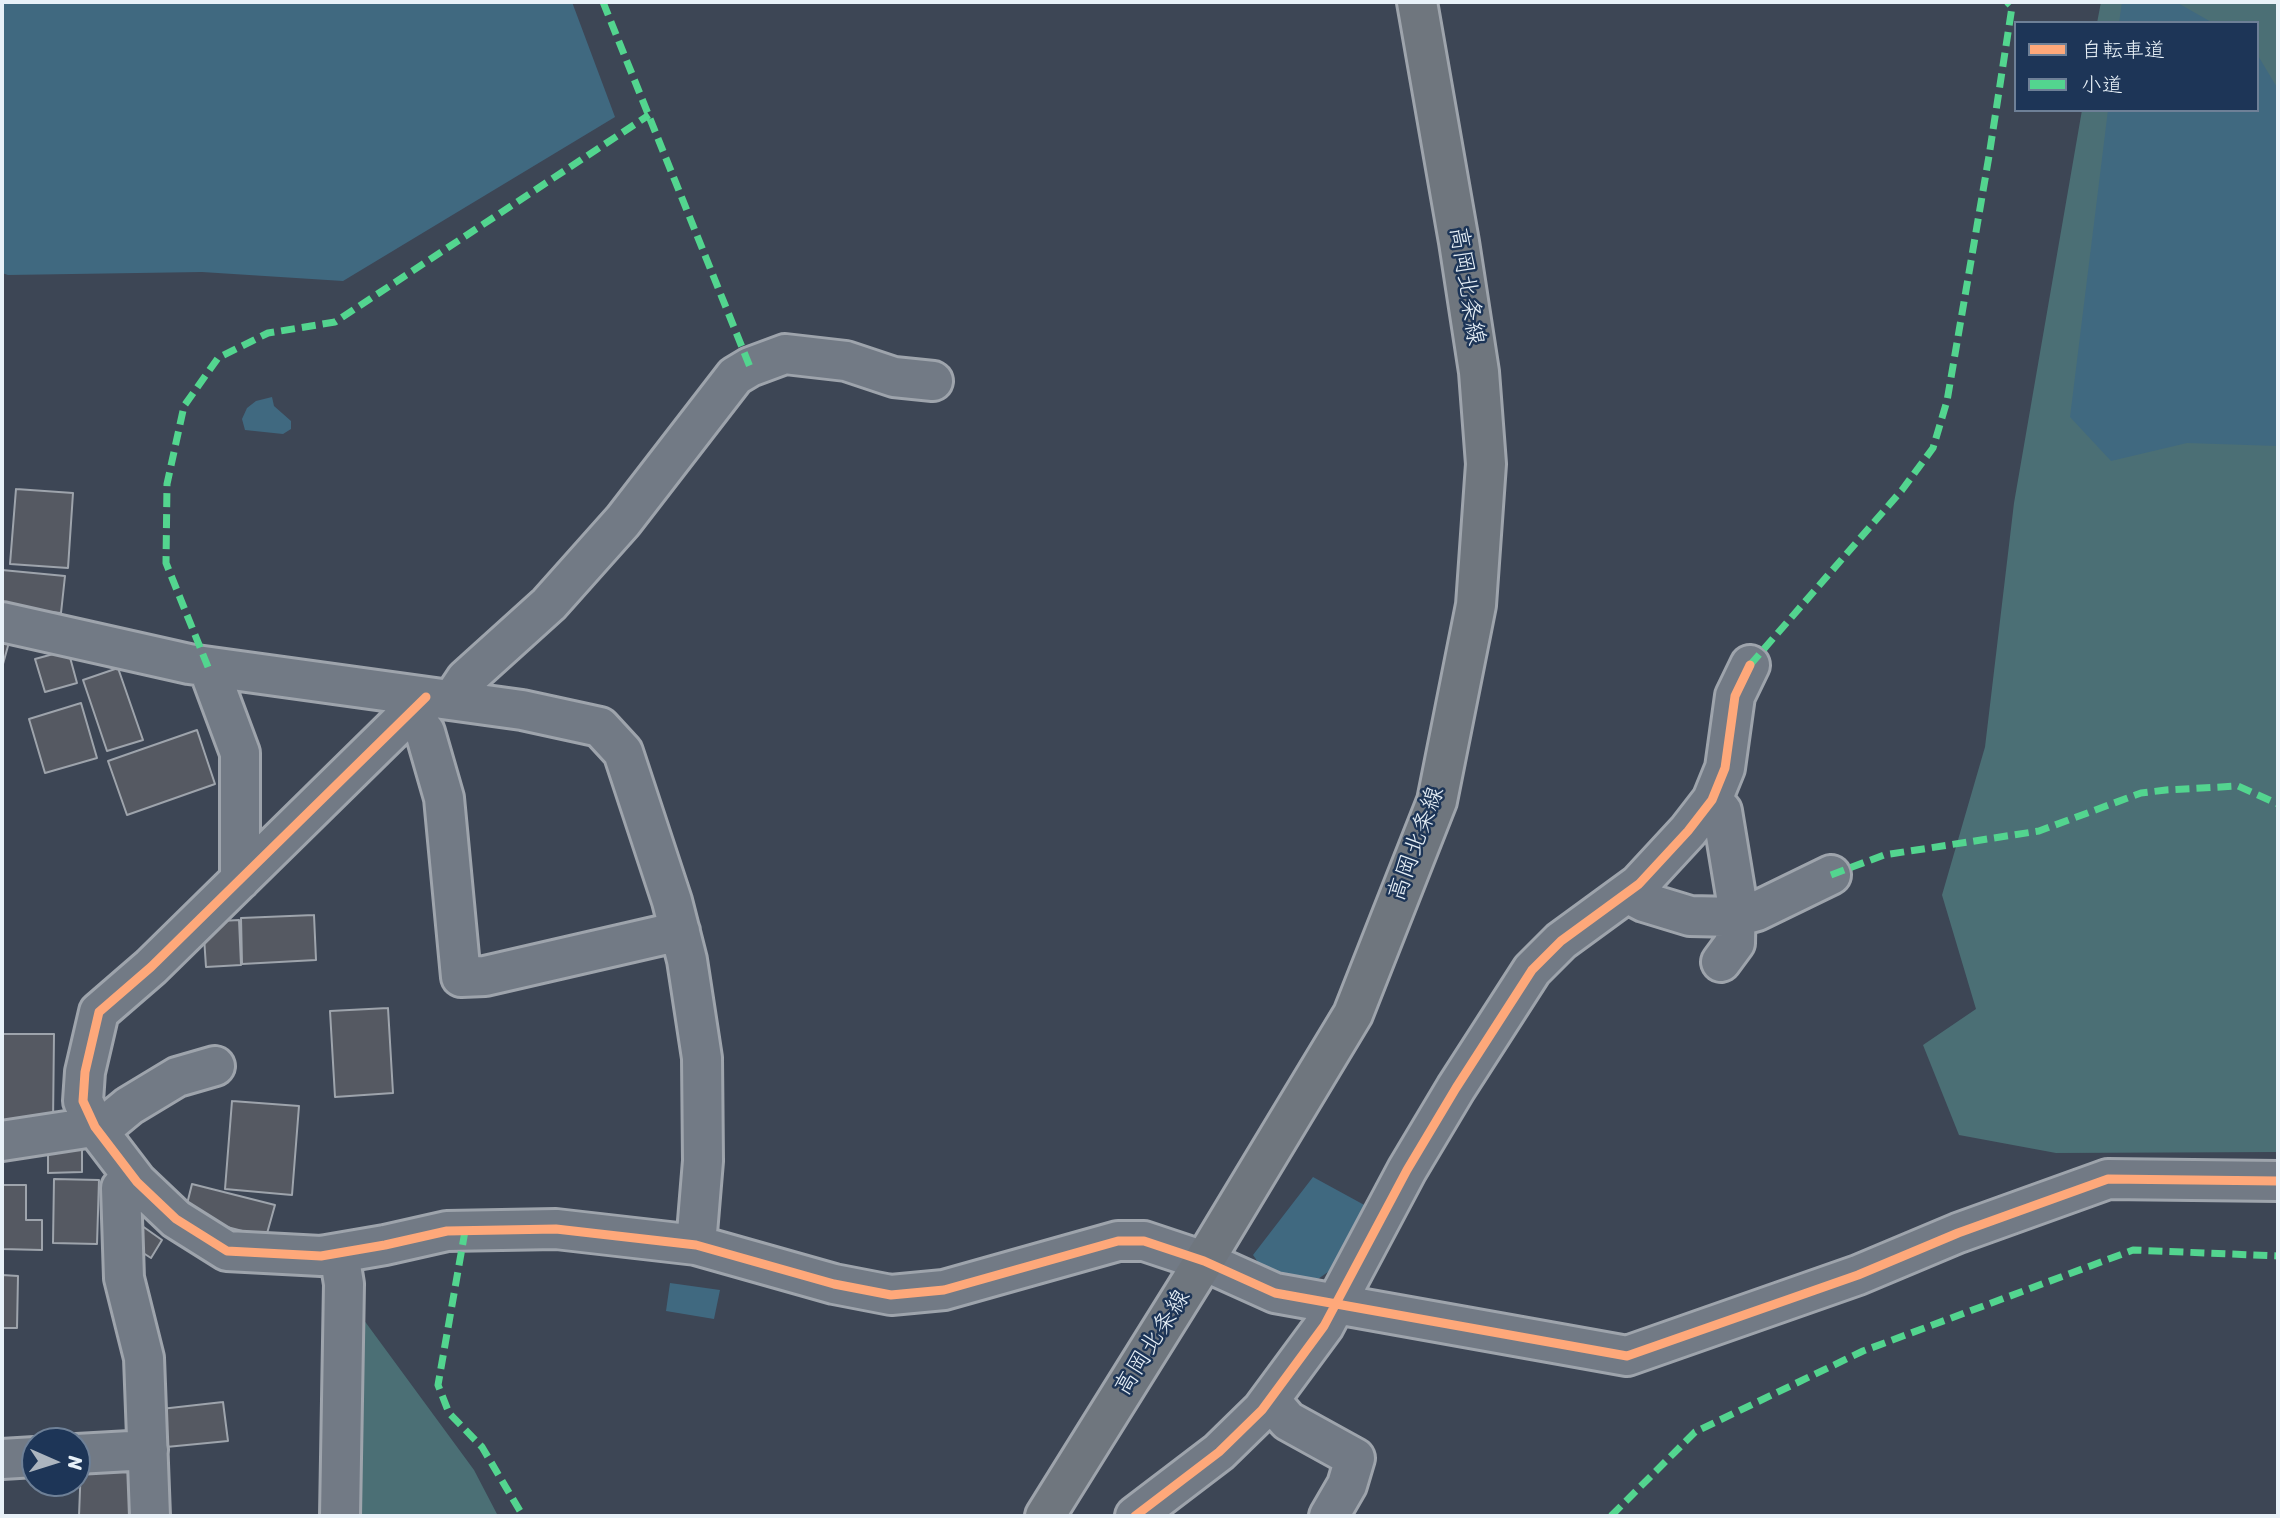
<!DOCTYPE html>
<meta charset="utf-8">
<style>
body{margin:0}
#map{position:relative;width:2280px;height:1518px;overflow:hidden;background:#3d4655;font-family:Sriracha,"Klee One",sans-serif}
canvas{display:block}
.frame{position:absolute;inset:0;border:4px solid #e8f1f8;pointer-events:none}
.legend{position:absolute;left:2014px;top:21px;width:245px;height:91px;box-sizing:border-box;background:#1d3557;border:2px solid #6e8097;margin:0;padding:9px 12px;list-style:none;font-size:21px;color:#e8f1f8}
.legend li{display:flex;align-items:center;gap:14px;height:35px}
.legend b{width:35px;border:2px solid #6e8097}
.north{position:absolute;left:21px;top:1427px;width:70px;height:70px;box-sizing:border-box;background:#1d3557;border:2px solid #6e8097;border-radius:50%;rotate:93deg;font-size:19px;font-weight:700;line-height:28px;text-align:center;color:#e8f1f8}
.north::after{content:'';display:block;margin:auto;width:24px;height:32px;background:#acb5bf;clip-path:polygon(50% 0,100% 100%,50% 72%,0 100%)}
</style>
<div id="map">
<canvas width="2280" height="1518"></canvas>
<div class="frame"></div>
<ul class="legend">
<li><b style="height:9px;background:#fea87a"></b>自転車道</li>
<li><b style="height:9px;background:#53d58f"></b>小道</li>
</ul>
<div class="north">N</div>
</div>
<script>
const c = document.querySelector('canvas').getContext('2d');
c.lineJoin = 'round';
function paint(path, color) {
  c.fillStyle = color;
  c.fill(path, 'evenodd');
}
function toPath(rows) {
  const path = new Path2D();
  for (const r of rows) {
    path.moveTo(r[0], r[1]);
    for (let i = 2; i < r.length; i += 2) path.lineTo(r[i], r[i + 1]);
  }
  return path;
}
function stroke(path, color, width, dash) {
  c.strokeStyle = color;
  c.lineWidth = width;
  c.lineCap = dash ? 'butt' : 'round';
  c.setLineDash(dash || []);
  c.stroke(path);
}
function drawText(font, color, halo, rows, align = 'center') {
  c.font = font + ' Sriracha,"Klee One",sans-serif';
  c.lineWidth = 5;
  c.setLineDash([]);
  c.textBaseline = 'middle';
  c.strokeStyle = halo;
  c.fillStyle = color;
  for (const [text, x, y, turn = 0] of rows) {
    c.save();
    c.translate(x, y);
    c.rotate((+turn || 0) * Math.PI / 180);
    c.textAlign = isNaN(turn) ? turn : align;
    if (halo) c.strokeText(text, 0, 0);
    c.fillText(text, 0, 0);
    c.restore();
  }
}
const green = toPath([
 [2101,2,2278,2,2278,1152,2056,1153,1959,1135,1923,1045,1976,1009,1942,895,1985,747,2014,503,2082,110,2257,110,2257,23,2097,23],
 [358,1312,474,1470,498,1516,350,1516]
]);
const water = toPath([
 [2,2,572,2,615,117,343,281,202,272,8,275,2,273],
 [2122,2,2176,2,2213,23,2119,23],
 [2257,54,2278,89,2278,446,2187,443,2111,461,2070,417,2108,110,2257,110],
 [272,397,274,406,291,421,291,429,283,434,245,430,242,419,247,408,256,401],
 [1313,1177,1368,1207,1335,1267,1318,1279,1285,1277,1260,1265,1253,1255],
 [670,1283,720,1290,714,1319,666,1311]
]);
const building = toPath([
 [16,489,73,493,68,568,10,564,16,489],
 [2,570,65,576,61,613,2,608,2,570],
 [2,632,11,635,3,664,2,664,2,632],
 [68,650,77,683,45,692,35,659,68,650],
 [118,668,143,740,107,751,83,680,118,668],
 [81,703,97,758,45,773,29,719,81,703],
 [197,730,215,784,127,815,108,761,197,730],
 [314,915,316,960,242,964,241,918,314,915],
 [239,920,241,965,206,967,203,922,239,920],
 [388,1008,393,1093,335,1097,330,1011,388,1008],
 [3,1034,54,1034,53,1123,3,1123,3,1034],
 [232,1101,299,1106,292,1195,225,1189,232,1101],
 [82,1144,82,1172,48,1173,48,1145,82,1144],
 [54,1179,99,1180,97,1244,53,1243,54,1179],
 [192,1184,275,1205,266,1237,184,1216,192,1184],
 [2,1185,26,1185,26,1220,42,1220,42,1250,2,1249,2,1185],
 [138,1223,162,1240,151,1258,126,1242,138,1223],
 [2,1275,18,1276,17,1328,2,1328,2,1275],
 [223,1402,228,1441,156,1448,152,1410,223,1402],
 [81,1464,131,1465,130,1516,79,1516,81,1464]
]);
const minor = toPath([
 [2,622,189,664,522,710,600,727,623,752,672,901,687,960,702,1058,703,1161,696,1245],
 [208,667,240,753,240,880],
 [426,697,151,967,99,1012,85,1072,83,1101,95,1127,137,1182,176,1219,227,1251,321,1256,385,1245,447,1231,556,1229,696,1245,834,1284,891,1295,944,1290,1118,1241,1144,1241,1204,1261,1275,1293,1627,1356,1858,1275,1958,1233,2108,1179,2278,1181],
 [452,700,466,679,549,604,623,521,735,376,750,367,785,354,846,361,894,377,933,381],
 [410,713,425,732,444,798,461,977,485,976,680,931],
 [1712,800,1722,811,1736,896,1735,943,1721,962],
 [1627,893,1644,902,1690,916,1736,917,1757,911,1831,875],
 [2,1141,106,1125,129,1106,177,1077,215,1066],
 [132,1176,121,1188,124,1278,144,1358,150,1516],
 [339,1253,344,1284,340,1516],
 [1270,1400,1288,1421,1355,1458,1347,1485,1329,1516],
 [77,1454,148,1450],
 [2,1459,35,1457],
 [1135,1516,1219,1452,1262,1410,1324,1326,1407,1170,1456,1088,1532,970,1561,941,1639,884,1688,831,1712,800,1725,768,1735,696,1750,665]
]);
const major = toPath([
 [1045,1516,1204,1261,1353,1014,1437,801,1476,605,1486,464,1479,372,1459,242,1417,2]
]);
const quiet = toPath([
 [603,2,750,367],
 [1750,665,1902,490,1933,448,1947,401,1989,156,2012,7,2007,2],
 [208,667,166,563,167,484,184,406,218,358,268,333,335,322,649,115],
 [1831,875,1884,855,2039,831,2141,793,2166,790,2238,786,2278,804],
 [465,1231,438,1385,449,1413,482,1447,523,1516],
 [1611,1516,1695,1432,1863,1351,2133,1250,2278,1256]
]);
const cycleway = toPath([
 [426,697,151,967,99,1012,85,1072,83,1101,95,1127,137,1182,176,1219,227,1251,321,1256,385,1245,447,1231,556,1229,696,1245,834,1284,891,1295,944,1290,1118,1241,1144,1241,1204,1261,1275,1293,1627,1356,1858,1275,1958,1233,2108,1179,2278,1181],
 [1135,1516,1219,1452,1262,1410,1324,1326,1407,1170,1456,1088,1532,970,1561,941,1639,884,1688,831,1712,800,1725,768,1735,696,1750,665]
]);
const streetNames = [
 ["高岡北条線",1466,286,81],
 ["高岡北条線",1417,844,-70],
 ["高岡北条線",1153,1343,-58]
];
paint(green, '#4b6f75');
paint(water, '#406980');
paint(building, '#555962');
stroke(building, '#9ea4ac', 2);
stroke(minor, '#9ea4ac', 44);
stroke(major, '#9ea4ac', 44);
stroke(minor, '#727a85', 38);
stroke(major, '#6f767e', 38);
stroke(quiet, '#53d58f', 7, [14, 7]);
stroke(cycleway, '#fea87a', 9);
drawText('24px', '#e8f1f8', '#1d3557', streetNames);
</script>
